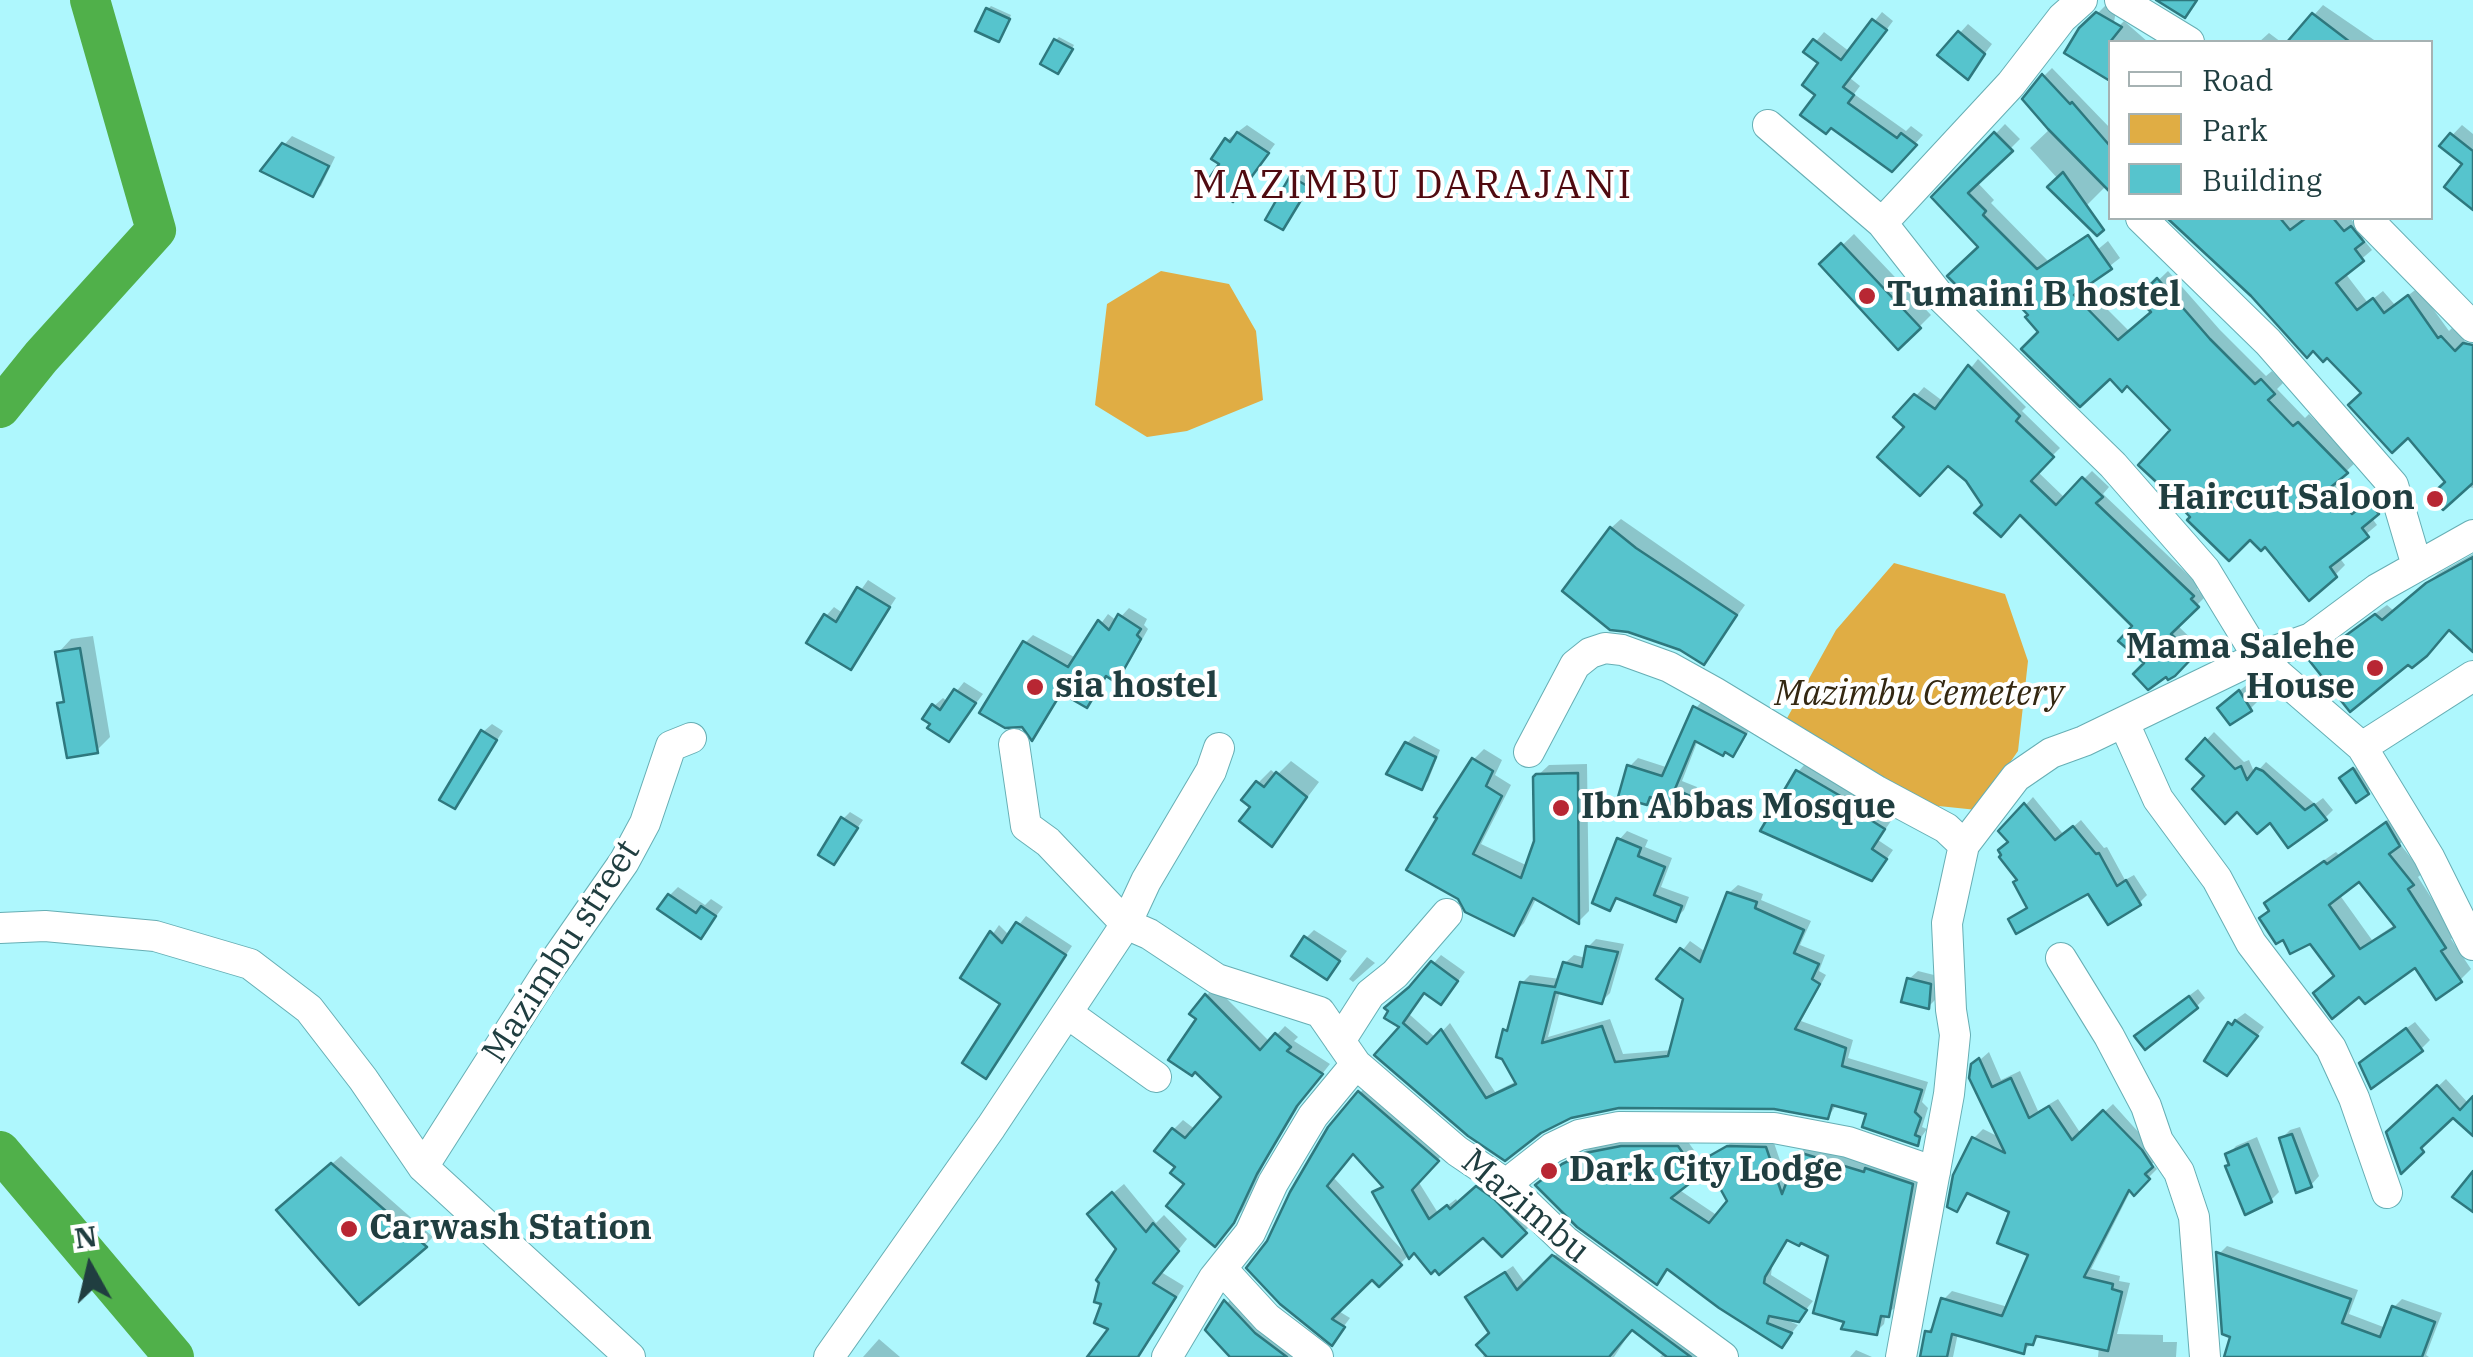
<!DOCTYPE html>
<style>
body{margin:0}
#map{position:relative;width:2473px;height:1357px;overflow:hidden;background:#aef7fd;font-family:"IBM Plex Serif",serif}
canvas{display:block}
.legend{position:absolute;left:2108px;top:40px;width:325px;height:180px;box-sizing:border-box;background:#fff;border:2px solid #a6b2b3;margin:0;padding:12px 18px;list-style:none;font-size:30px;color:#203e40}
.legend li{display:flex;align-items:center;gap:20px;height:50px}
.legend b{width:50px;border:2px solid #a6b2b3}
.north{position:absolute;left:40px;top:1217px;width:100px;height:100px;-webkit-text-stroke:8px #fff;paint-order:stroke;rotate:352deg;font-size:28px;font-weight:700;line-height:40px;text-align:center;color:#203e40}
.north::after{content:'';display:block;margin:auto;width:35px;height:45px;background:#203e40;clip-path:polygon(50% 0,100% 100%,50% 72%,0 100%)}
</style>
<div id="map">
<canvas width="2473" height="1357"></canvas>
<ul class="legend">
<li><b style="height:12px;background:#fff"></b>Road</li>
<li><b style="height:28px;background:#e0ad44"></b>Park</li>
<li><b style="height:28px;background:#56c4cd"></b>Building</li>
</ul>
<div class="north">N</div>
</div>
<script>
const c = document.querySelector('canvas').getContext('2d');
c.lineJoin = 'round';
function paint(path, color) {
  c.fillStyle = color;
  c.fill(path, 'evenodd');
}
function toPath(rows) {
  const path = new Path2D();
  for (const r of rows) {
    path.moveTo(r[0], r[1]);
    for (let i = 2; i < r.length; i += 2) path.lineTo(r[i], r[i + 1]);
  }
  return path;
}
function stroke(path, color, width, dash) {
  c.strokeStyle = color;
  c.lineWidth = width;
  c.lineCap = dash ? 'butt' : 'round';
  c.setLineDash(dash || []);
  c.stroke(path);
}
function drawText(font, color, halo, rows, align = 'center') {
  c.font = font + ' "IBM Plex Serif",serif';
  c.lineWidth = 8;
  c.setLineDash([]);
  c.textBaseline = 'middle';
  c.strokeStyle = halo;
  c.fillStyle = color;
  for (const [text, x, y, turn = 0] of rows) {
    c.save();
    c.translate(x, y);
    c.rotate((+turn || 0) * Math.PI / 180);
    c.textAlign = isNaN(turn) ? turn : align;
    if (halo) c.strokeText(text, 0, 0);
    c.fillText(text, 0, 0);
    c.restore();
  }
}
const green = toPath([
 [1161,271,1229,284,1256,331,1263,400,1187,431,1147,437,1095,405,1107,304],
 [1894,563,2005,594,2028,661,2018,751,1977,810,1881,800,1781,729,1836,630]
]);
const shadow = toPath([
 [2106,5,2116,11,2112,33,2124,21,2148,42,2110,42,2110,81,2099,71,2081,30],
 [2323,5,2377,42,2290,42],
 [991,6,1011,15,1001,36,988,9],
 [1882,12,1893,21,1850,78,1860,86,1854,94,1906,131,1911,126,1923,135,1892,169,1819,94,1822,63,1807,52,1824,32,1850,52],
 [1968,24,1992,44,1967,77,1940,55],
 [2269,33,2281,42,2259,42],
 [1059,37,1074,45,1061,68,1056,40],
 [2052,68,2110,128,2110,188,2107,185,2078,214,2058,179,2030,148,2051,128,2044,76],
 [2005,124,2020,139,1977,182,1994,200,1991,203,2048,261,2071,245,2085,260,2108,241,2120,258,2084,286,2130,332,2154,311,2140,298,2168,271,2220,330,2266,376,2272,371,2283,383,2277,389,2305,418,2309,414,2356,462,2340,477,2363,507,2379,493,2387,503,2371,517,2377,525,2339,557,2345,565,2335,575,2250,536,2194,517,2173,430,2128,383,2110,375,2042,332,1981,247,1935,197],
 [1247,125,1275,144,1241,190,1222,163,1227,140],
 [2462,125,2473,134,2473,210,2466,164,2442,146],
 [292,136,335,157,321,186,312,194,284,145],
 [1301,170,1315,178,1283,227,1292,178],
 [2171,218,2350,218,2355,224,2371,231,2363,239,2372,250,2345,273,2368,303,2383,291,2395,305,2418,288,2449,331,2452,328,2473,349,2473,488,2447,482,2408,434,2327,355,2252,294],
 [1854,234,1931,315,1899,347,1823,264],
 [1978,359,2026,407,2022,411,2060,448,2037,471,2065,498,2092,471,2109,487,2103,494,2200,586,2197,589,2205,597,2177,625,2200,647,2174,674,2147,663,2136,626,2021,512,1985,505,1968,479,1897,417,1924,387,1944,402],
 [1621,519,1745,605,1704,662,1611,528],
 [2473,554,2473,642,2450,628,2312,659,2387,605,2394,611,2439,573],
 [868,580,896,598,850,667,826,616,834,607,844,614],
 [1129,608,1147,619,1144,625,1148,629,1130,661,1122,669,1108,674,1086,705,1063,691,1033,737,1025,643,1033,635,1076,658,1108,614,1117,621],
 [93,636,110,737,97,750,60,704,65,698,58,653,71,639],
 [964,682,983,694,949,739,934,706,943,698,948,702],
 [2248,684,2258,701,2250,709,2228,700],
 [1704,699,1752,725,1741,745,1733,754,1698,740,1682,781,1697,787,1692,800,1683,808,1653,796,1646,802,1629,767,1638,758,1669,768,1696,708],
 [492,724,503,731,454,806,483,732],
 [2214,732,2244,762,2249,760,2255,774,2266,762,2315,804,2323,798,2333,810,2325,818,2270,820,2208,776,2189,759],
 [1414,736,1440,750,1428,781,1421,787,1407,743],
 [1484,749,1502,760,1495,775,1511,785,1481,844,1528,866,1536,842,1535,778,1549,765,1587,764,1589,911,1579,921,1537,897,1524,923,1514,933,1467,910,1474,759],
 [1291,761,1319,782,1272,844,1254,807,1258,783,1271,770,1277,775],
 [1805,764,1867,799,1864,803,1891,821,1878,840,1893,850,1879,870,1798,772],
 [2357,767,2371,789,2367,792,2345,775],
 [2033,797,2064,835,2081,820,2104,848,2107,847,2125,880,2134,875,2147,895,2139,903,2089,890,2011,920,2029,906,2011,842,2002,831],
 [850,812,863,820,834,862,843,819],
 [2397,813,2410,833,2400,844,2423,873,2418,877,2455,935,2451,939,2471,969,2460,980,2416,965,2336,975,2311,941,2283,936,2262,918,2271,909,2267,903,2278,892,2336,852,2339,855],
 [2359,879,2396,924,2372,940,2339,894],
 [1627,831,1648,840,1645,847,1672,858,1661,887,1689,897,1684,910,1675,919,1619,897,1610,908,1619,840],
 [1738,885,1763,894,1761,900,1811,921,1800,945,1825,955,1819,971,1826,975,1801,1021,1853,1040,1848,1058,1928,1082,1922,1102,1928,1108,1922,1127,1927,1129,1917,1143,1869,1112,1837,1104,1828,1117,1774,1107,1619,1106,1570,1116,1539,1131,1505,1158,1402,1027,1387,1017,1441,955,1465,972,1448,994,1426,990,1409,1014,1436,1038,1450,1023,1495,1092,1517,1081,1506,1031,1511,1025,1522,983,1530,975,1560,979,1565,963,1574,955,1586,958,1588,947,1596,939,1624,944,1610,993,1602,1001,1560,991,1548,1037,1610,1019,1623,1054,1673,1050,1686,998,1660,979,1690,941,1707,953,1729,893],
 [678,887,705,905,711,899,723,907,701,936,670,895],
 [1026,916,1072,946,986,1076,1003,1003,963,977,999,925,1010,936],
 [1314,930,1347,951,1327,977,1306,938],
 [1367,957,1375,963,1353,982,1349,979],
 [1918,971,1938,976,1937,998,1929,1006,1909,979],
 [1215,987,1270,1042,1285,1026,1298,1037,1294,1041,1330,1064,1306,1094,1265,1162,1242,1211,1224,1234,1179,1166,1174,1129,1183,1120,1196,1130,1225,1097,1199,1019,1206,996],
 [2198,989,2205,998,2197,1006,2146,1028],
 [2245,1013,2264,1027,2235,1065,2230,1024],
 [2415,1022,2430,1040,2421,1049,2370,1055],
 [1989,1052,2001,1080,2020,1071,2038,1111,2058,1099,2081,1134,2113,1104,2160,1156,2152,1164,2157,1169,2134,1192,2131,1190,2091,1269,2120,1276,2119,1281,2130,1283,2117,1334,2163,1335,2163,1342,2177,1342,2176,1357,2098,1357,2099,1347,2041,1335,2023,1351,1958,1333,1953,1357,1920,1357,1927,1332,1936,1323,1943,1300,1952,1291,2008,1307,2031,1254,2013,1210,1970,1192,1957,1209,1974,1138,1983,1129,2001,1138,1973,1066],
 [2446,1079,2469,1104,2473,1100,2473,1133,2453,1115,2402,1169,2397,1125],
 [1367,1085,1445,1152,1418,1181,1438,1213,1456,1199,1459,1204,1485,1180,1532,1224,1502,1254,1483,1235,1440,1271,1375,1192,1384,1184,1354,1151,1333,1177,1408,1256,1379,1284,1373,1277,1337,1310,1350,1318,1332,1342,1269,1243,1330,1128],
 [2300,1127,2319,1176,2311,1185,2282,1138,2290,1130],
 [2257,1137,2279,1192,2271,1200,2231,1163,2228,1155,2236,1146],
 [1631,1139,1686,1139,1706,1167,1678,1189,1718,1216,1730,1201,1707,1159,1737,1139,1773,1140,1788,1184,1800,1153,1808,1145,1920,1176,1896,1307,1886,1314,1884,1324,1876,1332,1847,1320,1831,1255,1801,1240,1789,1239,1772,1267,1771,1275,1813,1301,1798,1319,1782,1318,1798,1325,1782,1345,1669,1267,1657,1282,1546,1178,1573,1157,1595,1146],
 [341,1156,433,1237,425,1245,288,1202],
 [1124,1184,1156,1223,1164,1215,1187,1239,1161,1272,1184,1286,1153,1336,1130,1357,1092,1357,1112,1327,1119,1248,1100,1204],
 [2227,1246,2358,1290,2349,1314,2386,1328,2394,1307,2402,1299,2442,1313,2426,1355,2429,1357,2226,1357,2233,1335,2219,1254],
 [1562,1249,1709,1357,1660,1357,1665,1352,1633,1328,1614,1357,1483,1357,1492,1333,1468,1297,1513,1266,1526,1284],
 [1235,1293,1308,1357,1233,1357,1208,1330],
 [879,1339,900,1357,863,1357],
 [1856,1350,1872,1357,1850,1357]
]);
const river = toPath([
 [0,408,41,357,156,230,90,0],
 [0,1151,174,1357]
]);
const building = toPath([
 [2156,0,2197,0,2185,18,2156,0],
 [986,8,1010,19,999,42,975,31,986,8],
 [2096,12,2122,27,2110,42,2110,81,2064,53,2079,28,2096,12],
 [2312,13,2350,42,2287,42,2312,13],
 [1872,19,1887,30,1843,87,1854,95,1848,103,1897,138,1901,133,1917,145,1892,172,1831,128,1826,134,1800,115,1815,95,1802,85,1818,63,1803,52,1813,39,1841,60,1872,19],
 [1958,31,1985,54,1968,80,1937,55,1958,31],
 [1054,39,1073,49,1058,74,1040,64,1054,39],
 [2042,74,2070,104,2072,102,2110,146,2110,192,2048,129,2022,99,2042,74],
 [1237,132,1269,153,1233,202,1206,183,1219,164,1211,159,1225,138,1230,142,1237,132],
 [1994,132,2013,151,1968,193,1986,211,1983,215,2037,269,2088,235,2112,269,2074,295,2118,340,2151,312,2137,298,2157,278,2210,339,2255,384,2261,379,2275,394,2268,400,2293,426,2298,422,2348,473,2331,487,2352,514,2368,501,2379,514,2362,528,2369,537,2330,567,2337,577,2309,601,2265,547,2261,551,2250,540,2229,561,2187,520,2190,517,2167,492,2138,465,2170,430,2127,386,2122,392,2110,379,2080,407,2021,349,2038,332,2025,317,2028,315,1998,283,1975,304,1947,276,1978,247,1931,197,1994,132],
 [2450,133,2473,151,2473,210,2444,187,2462,164,2439,146,2450,133],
 [282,143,329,166,313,197,260,171,282,143],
 [2063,172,2104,230,2097,236,2047,187,2063,172],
 [1290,176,1309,187,1283,230,1265,220,1290,176],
 [2167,218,2280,218,2290,230,2306,218,2333,218,2344,231,2351,226,2364,242,2355,249,2364,261,2336,283,2357,310,2373,298,2384,313,2408,295,2438,338,2441,336,2455,351,2463,343,2473,345,2473,483,2443,510,2430,496,2445,482,2408,438,2392,453,2348,405,2361,393,2327,358,2323,362,2313,351,2307,358,2251,296,2167,218],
 [1841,243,1921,328,1898,350,1819,264,1841,243],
 [1968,365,2020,416,2016,421,2054,457,2031,481,2056,505,2082,477,2103,497,2096,503,2194,596,2191,599,2199,607,2171,634,2194,656,2175,676,2168,680,2166,677,2148,690,2133,674,2144,663,2118,641,2132,626,2020,515,2001,537,1974,513,1982,505,1966,481,1948,466,1920,496,1877,457,1904,427,1893,417,1914,394,1935,409,1968,365],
 [1610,527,1636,548,1737,615,1704,665,1680,650,1628,632,1610,630,1562,591,1610,527],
 [2473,557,2473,652,2449,630,2427,656,2412,668,2408,665,2350,712,2308,659,2322,653,2375,614,2382,620,2426,583,2473,557],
 [857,587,890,607,851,670,806,643,824,614,836,622,857,587],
 [1118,614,1141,629,1137,635,1141,639,1122,673,1119,670,1112,680,1106,676,1087,708,1061,693,1032,741,1022,727,1005,728,979,713,1023,641,1068,667,1098,620,1109,630,1118,614],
 [80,648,98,753,67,758,57,703,64,702,55,652,80,648],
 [954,689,976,703,949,742,927,728,930,724,922,719,932,704,940,710,954,689],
 [2239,690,2252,711,2230,725,2217,708,2239,690],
 [1693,706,1746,734,1733,757,1725,752,1723,756,1695,741,1675,789,1690,796,1684,811,1650,797,1647,805,1618,797,1627,765,1662,776,1693,706],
 [481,730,497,740,455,809,439,800,481,730],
 [2205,738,2235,769,2241,766,2247,780,2256,768,2263,771,2305,810,2314,804,2327,820,2288,848,2270,823,2257,834,2237,812,2225,824,2192,789,2204,776,2186,759,2205,738],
 [1405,742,1436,757,1422,790,1386,774,1405,742],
 [1472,758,1493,771,1486,786,1502,796,1473,854,1521,878,1534,841,1533,777,1536,774,1578,773,1579,924,1533,898,1514,936,1465,912,1458,899,1406,870,1437,818,1434,817,1472,758],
 [2353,768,2369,794,2356,803,2339,778,2353,768],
 [1796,770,1861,808,1858,812,1885,829,1872,849,1887,859,1872,881,1760,831,1796,770],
 [1276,772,1307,797,1272,847,1239,821,1250,807,1241,800,1256,781,1264,787,1276,772],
 [2024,803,2055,840,2073,826,2096,854,2099,853,2117,886,2126,880,2141,905,2108,925,2088,894,2016,934,2008,919,2027,908,2013,882,2017,880,1999,857,2001,855,1998,850,2008,842,1998,831,2024,803],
 [841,817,858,828,834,865,818,855,841,817],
 [2386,822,2400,846,2389,854,2414,885,2408,889,2446,948,2441,951,2462,982,2436,1000,2415,968,2365,1004,2359,997,2332,1019,2313,993,2334,976,2310,944,2290,954,2283,940,2276,944,2259,918,2269,911,2264,903,2324,861,2327,864,2386,822],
 [2359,882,2395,927,2360,949,2329,905,2359,882],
 [1617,838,1641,848,1638,856,1665,867,1654,895,1682,906,1676,922,1616,898,1610,911,1592,903,1617,838],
 [1727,892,1757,902,1755,908,1804,930,1794,953,1819,964,1812,979,1820,984,1795,1029,1846,1048,1842,1066,1922,1090,1915,1112,1921,1118,1915,1135,1920,1137,1918,1146,1862,1127,1866,1114,1832,1105,1828,1119,1774,1109,1619,1108,1571,1118,1541,1133,1505,1161,1468,1136,1374,1055,1399,1027,1384,1018,1388,1011,1384,1008,1409,987,1431,961,1458,981,1441,1005,1424,993,1403,1023,1427,1044,1441,1029,1486,1098,1516,1084,1502,1059,1496,1057,1503,1029,1507,1031,1520,982,1555,987,1563,962,1582,967,1586,946,1618,952,1602,1004,1555,992,1542,1043,1602,1026,1615,1062,1668,1056,1683,999,1656,979,1680,948,1700,962,1727,892],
 [668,894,696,913,701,906,716,916,701,939,657,909,668,894],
 [1016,922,1066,955,986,1079,962,1063,1000,1004,960,978,990,931,1002,943,1016,922],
 [1304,936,1340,961,1327,980,1291,956,1304,936],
 [1907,978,1931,984,1929,1009,1901,1002,1907,978],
 [1205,994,1260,1050,1275,1033,1291,1047,1287,1051,1323,1074,1297,1106,1257,1174,1234,1223,1215,1247,1166,1206,1184,1184,1170,1173,1175,1167,1154,1151,1172,1128,1185,1138,1221,1097,1195,1072,1192,1076,1168,1060,1196,1019,1189,1014,1205,994],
 [2189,996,2198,1008,2145,1050,2134,1036,2189,996],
 [2235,1020,2258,1036,2227,1076,2204,1061,2228,1022,2232,1025,2235,1020],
 [2406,1028,2423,1051,2371,1089,2359,1063,2406,1028],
 [1979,1058,1992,1087,2011,1078,2029,1118,2049,1106,2072,1140,2103,1110,2142,1150,2153,1167,2145,1174,2150,1179,2134,1196,2129,1190,2084,1277,2113,1284,2112,1289,2122,1292,2108,1351,2036,1336,2033,1345,2026,1344,2024,1354,1952,1334,1947,1357,1920,1357,1925,1331,1931,1332,1941,1298,2002,1316,2028,1255,1997,1243,2009,1212,1967,1193,1957,1212,1947,1207,1953,1175,1972,1137,2005,1153,1969,1078,1971,1064,1979,1058],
 [2437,1085,2460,1110,2473,1096,2473,1136,2453,1118,2421,1148,2424,1152,2401,1174,2386,1132,2437,1085],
 [1358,1091,1439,1161,1412,1190,1429,1219,1447,1205,1450,1209,1476,1186,1494,1199,1527,1233,1502,1257,1483,1238,1439,1275,1435,1270,1431,1274,1414,1253,1409,1259,1372,1192,1383,1187,1353,1154,1327,1186,1402,1265,1379,1287,1372,1280,1332,1319,1345,1327,1332,1346,1280,1304,1246,1268,1267,1241,1290,1192,1328,1127,1358,1091],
 [2292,1134,2312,1187,2296,1193,2279,1138,2292,1134],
 [2248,1144,2272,1202,2245,1215,2225,1166,2229,1165,2225,1154,2248,1144],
 [1621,1146,1678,1146,1699,1176,1671,1198,1709,1223,1727,1201,1704,1159,1727,1146,1766,1147,1782,1194,1798,1152,1864,1172,1865,1168,1913,1184,1889,1317,1881,1316,1877,1335,1841,1329,1844,1322,1813,1313,1828,1256,1801,1243,1799,1246,1787,1240,1765,1277,1764,1283,1807,1310,1799,1322,1769,1316,1767,1323,1792,1333,1782,1348,1719,1308,1667,1269,1657,1285,1577,1227,1535,1185,1562,1164,1585,1153,1621,1146],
 [331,1163,427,1247,359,1305,276,1210,331,1163],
 [2473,1171,2473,1212,2452,1197,2473,1171],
 [1112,1192,1146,1232,1153,1223,1179,1251,1153,1283,1176,1297,1138,1357,1087,1357,1108,1329,1094,1323,1101,1304,1094,1302,1099,1283,1096,1280,1116,1249,1087,1214,1112,1192],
 [2216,1252,2351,1299,2342,1323,2380,1337,2392,1306,2435,1322,2422,1357,2224,1357,2230,1337,2222,1334,2216,1252],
 [1552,1255,1554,1256,1691,1357,1667,1357,1632,1330,1609,1357,1487,1357,1476,1345,1489,1333,1465,1297,1505,1272,1517,1290,1552,1255],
 [1224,1300,1255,1333,1287,1357,1230,1357,1205,1330,1224,1300]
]);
const minor = toPath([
 [2120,0,2189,42],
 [1768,125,1882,223,1937,293,2113,465,2205,570,2258,657,2362,747,2429,857,2473,945],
 [2141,218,2268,342,2393,485,2417,566],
 [2371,218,2369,221,2473,327],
 [1882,223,2011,84,2062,18,2082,0],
 [2124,723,2158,799,2217,879,2251,943,2331,1048,2354,1098,2387,1193],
 [1014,744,1026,826,1048,842,1126,924,1146,881,1211,771,1219,748],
 [2362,747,2473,676],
 [1529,752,1575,665,1590,653,1605,648,1622,650,1669,667,1714,692,1877,791,1946,828,1964,845],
 [0,928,45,926,155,936,250,964,309,1009,363,1079,423,1167,630,1357],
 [2061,958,2109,1036,2146,1106,2158,1141,2179,1172,2194,1217,2205,1357],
 [1067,1013,1156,1077],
 [1340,1041,1370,994,1395,974,1447,914],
 [423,1167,546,974,624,862,645,823,671,746,691,738],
 [1506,1184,1552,1148,1579,1135,1619,1127,1774,1128,1848,1142,1935,1172],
 [1222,1269,1267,1318,1318,1357],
 [829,1357,991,1127,1126,924,1149,934,1217,979,1320,1012,1356,1064,1457,1151,1506,1184,1565,1241,1723,1357],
 [1167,1357,1214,1278,1250,1233,1273,1183,1313,1116,1356,1064],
 [1901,1357,1949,1094,1955,1035,1951,1010,1947,923,1964,845,2016,777,2051,753,2084,741,2258,657,2311,638,2377,589,2473,535]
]);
const markers = [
 [1867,296,10,"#b82733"],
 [2435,499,10,"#b82733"],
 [2375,668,10,"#b82733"],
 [1035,687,10,"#b82733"],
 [1561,808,10,"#b82733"],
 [1549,1171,10,"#b82733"],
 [349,1229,10,"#b82733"]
];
const poiNames = [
 ["Tumaini B hostel",1887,296],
 ["Haircut Saloon",2415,499,"right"],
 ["Mama Salehe",2355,648,"right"],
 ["House",2355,688,"right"],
 ["sia hostel",1055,687],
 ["Ibn Abbas Mosque",1581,808],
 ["Dark City Lodge",1569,1171],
 ["Carwash Station",369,1229]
];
const parkNames = [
 ["Mazimbu Cemetery",1919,695]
];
const streetNames = [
 ["Mazimbu street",562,952,-57],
 ["Mazimbu",1525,1207,40]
];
const quarterNames = [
 ["MAZIMBU DARAJANI",1413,186]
];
paint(green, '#e0ad44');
paint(shadow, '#0003');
stroke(river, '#50b04a', 40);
paint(building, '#56c4cd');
stroke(building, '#2e787e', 2.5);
stroke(minor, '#66aeb4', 32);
stroke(minor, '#fff', 30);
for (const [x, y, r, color] of markers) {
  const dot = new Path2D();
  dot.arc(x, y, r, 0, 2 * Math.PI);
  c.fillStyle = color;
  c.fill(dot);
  stroke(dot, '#fff', 4);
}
drawText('bold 35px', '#203e40', '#fff', poiNames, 'left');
drawText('italic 35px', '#342812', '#fff', parkNames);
drawText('35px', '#203e40', '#fff', streetNames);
c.letterSpacing = '2.5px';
drawText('40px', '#500a10', '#fff', quarterNames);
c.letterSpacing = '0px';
</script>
